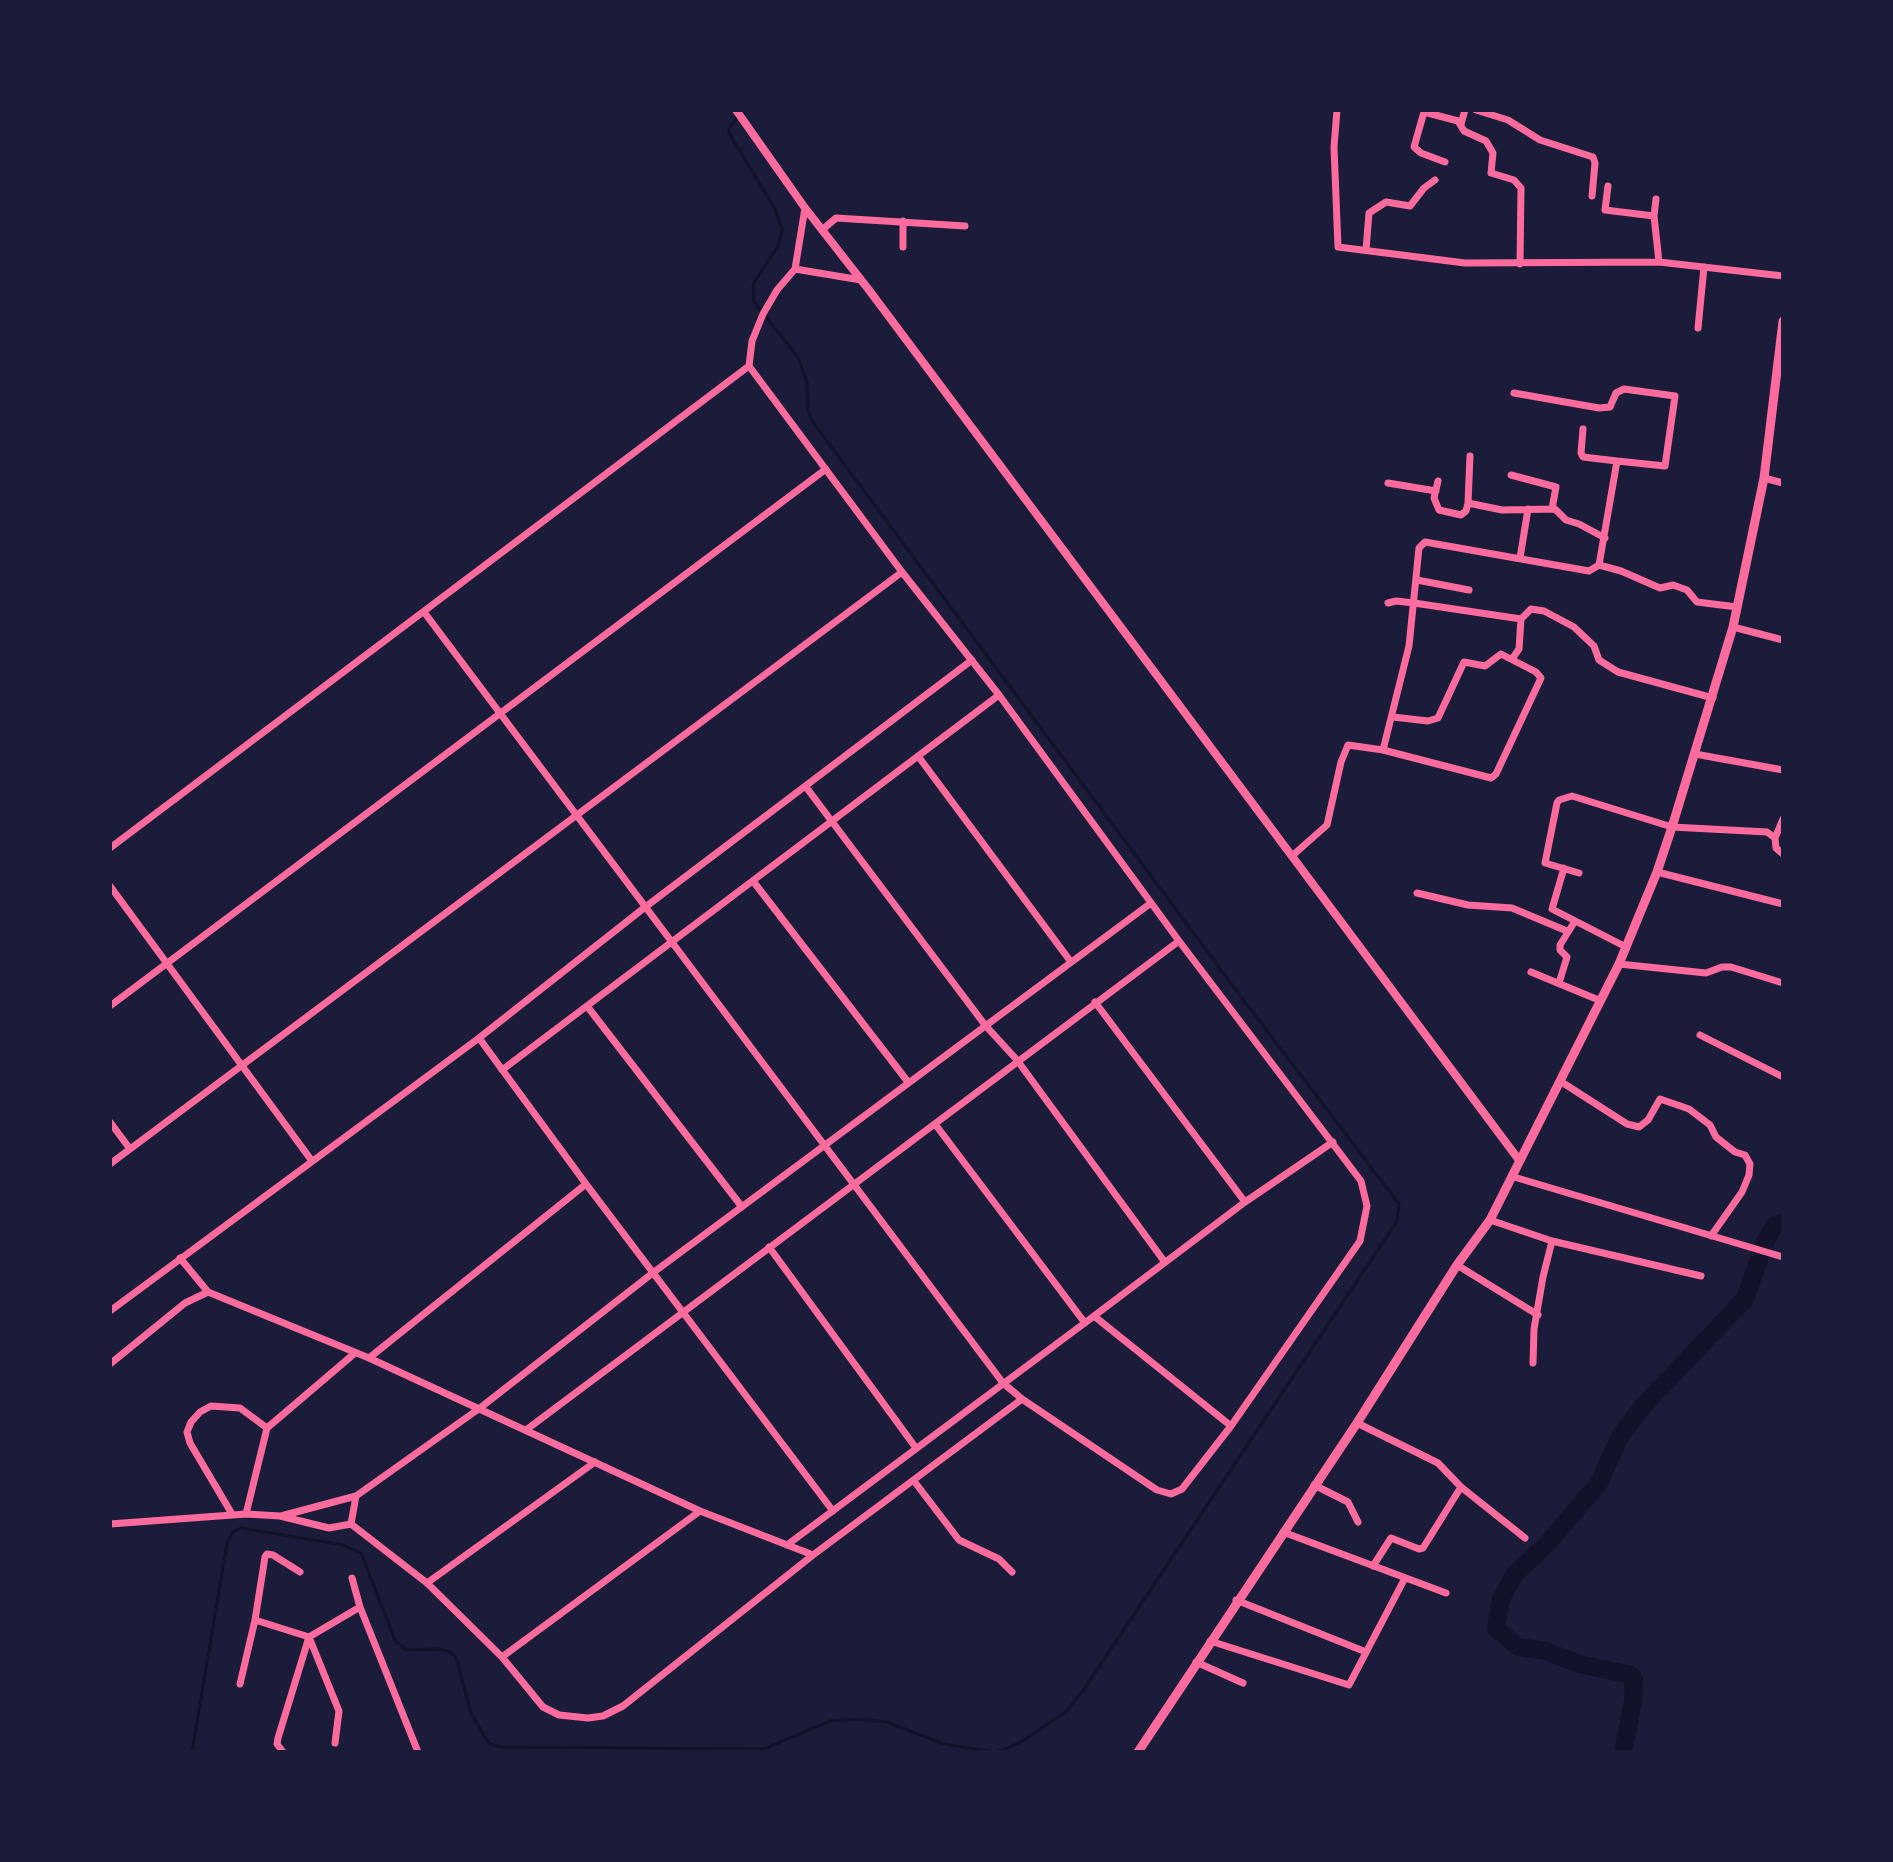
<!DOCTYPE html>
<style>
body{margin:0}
#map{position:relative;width:1893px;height:1862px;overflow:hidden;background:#1b1b3a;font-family:Arial,sans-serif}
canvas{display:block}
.frame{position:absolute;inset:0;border:112px solid #1b1b3a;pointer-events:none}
</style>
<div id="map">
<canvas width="1893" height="1862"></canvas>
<div class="frame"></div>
</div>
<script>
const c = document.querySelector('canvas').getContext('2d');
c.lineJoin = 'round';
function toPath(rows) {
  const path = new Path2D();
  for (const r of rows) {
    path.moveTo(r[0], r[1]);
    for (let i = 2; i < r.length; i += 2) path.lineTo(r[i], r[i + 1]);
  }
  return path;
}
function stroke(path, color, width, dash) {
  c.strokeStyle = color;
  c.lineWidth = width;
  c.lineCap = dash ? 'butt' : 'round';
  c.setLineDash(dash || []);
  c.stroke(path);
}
const stream = toPath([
 [192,1752,227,1543,233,1532,241,1528,343,1545,361,1553,395,1640,406,1650,438,1649,448,1651,456,1657,471,1713,489,1744,501,1747,764,1749,830,1721,858,1719,887,1722,944,1744,994,1752,1003,1750,1021,1742,1067,1711,1089,1682,1397,1221,1399,1204,1239,994,812,421,808,411,807,382,798,357,754,302,753,284,778,246,782,229,775,209,729,133,729,128,744,110]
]);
const river = toPath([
 [1623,1752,1633,1701,1634,1679,1631,1675,1579,1664,1546,1651,1518,1647,1496,1628,1501,1599,1514,1575,1547,1544,1599,1483,1620,1436,1643,1406,1745,1299,1766,1240,1775,1225,1783,1223]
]);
const minor = toPath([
 [1337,110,1334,147,1338,247,1465,263,1659,262,1783,276],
 [1476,110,1508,120,1540,140,1593,157,1595,163,1592,196],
 [1461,124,1465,110],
 [1445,162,1421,153,1414,147,1424,112,1458,121,1464,131,1486,141,1493,153,1491,173,1514,180,1521,188,1520,264],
 [1608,186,1605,210,1654,216],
 [1656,199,1654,216,1659,262],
 [822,230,836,218,965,226],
 [903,247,903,221],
 [1366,250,1369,213,1386,202,1410,206,1424,188,1435,180],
 [795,269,805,208],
 [1698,328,1704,267],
 [1514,393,1599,408,1610,407,1616,393,1624,389,1675,396,1665,466,1617,461],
 [1583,429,1581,453,1583,457,1617,461,1599,565],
 [1470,456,1468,503,1502,510,1555,509,1566,520,1579,524,1605,538],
 [1511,475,1556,487,1552,509],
 [1764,478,1783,483],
 [1438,481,1434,498,1439,510,1461,515,1466,511,1468,503],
 [1388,483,1436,491],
 [1520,558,1528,509],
 [1417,580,1469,590],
 [1388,603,1396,601,1414,603,1521,619,1531,609,1544,611,1574,627,1594,646,1599,660,1618,672,1713,698],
 [424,612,1003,1383,1022,1399,1157,1490,1171,1494,1182,1489,1231,1426,1360,1241,1367,1206,1361,1181,1179,941,999,695,902,572,749,366],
 [1733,627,1783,640],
 [1512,659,1519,649,1521,619],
 [1383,750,1409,646,1419,548,1425,542,1589,571,1599,565,1621,571,1660,588,1673,585,1687,590,1697,602,1737,607],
 [1695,754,1783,770],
 [918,756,1071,962],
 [806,787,985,1025,1017,1060,1164,1261],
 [1775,838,1783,819],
 [110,848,749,366,752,341,763,314,777,290,795,269,861,280],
 [1292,856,1327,825,1341,762,1348,745,1383,750,1491,778,1496,774,1541,678,1536,672,1501,654,1485,666,1464,662,1438,718,1428,721,1393,717],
 [1564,868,1552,909,1626,947],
 [1657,872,1783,904],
 [1579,873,1545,863,1557,803,1559,800,1572,796,1672,827,1767,832,1775,838,1776,848,1783,854],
 [753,881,908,1082],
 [110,886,312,1161],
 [1417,893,1468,905,1512,908,1567,931],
 [1619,964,1706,973,1722,967,1731,967,1783,983],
 [1531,972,1601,1001],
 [1559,983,1567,957,1560,950,1560,945,1575,921],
 [1095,1002,1245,1202],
 [110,1006,826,469],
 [587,1006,742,1207],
 [1700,1035,1783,1077],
 [479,1038,586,1184,833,1511],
 [502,1070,999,695],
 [1560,1081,1627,1124,1639,1127,1648,1120,1660,1099,1689,1109,1710,1125,1716,1137,1735,1152,1745,1155,1750,1164,1749,1175,1742,1192,1711,1236],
 [110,1122,130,1149],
 [935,1124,1085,1323],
 [110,1164,902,572],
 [1514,1177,1783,1257],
 [1490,1220,1552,1241,1701,1276],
 [769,1247,916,1448],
 [180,1258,208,1292],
 [1457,1265,1538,1315],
 [110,1311,479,1038,644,908,972,660],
 [1094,1316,1245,1202,1333,1142],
 [369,1358,586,1184],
 [1533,1363,1534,1329,1543,1277,1552,1241],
 [110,1364,185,1303,208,1292,369,1358,700,1511,813,1555],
 [1357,1423,1438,1463,1461,1487,1525,1538],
 [267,1428,355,1353],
 [526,1430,1179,941],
 [914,1481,959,1540,999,1559,1012,1572],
 [1314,1485,1348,1502,1358,1522],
 [232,1514,190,1443,187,1432,191,1422,200,1412,211,1406,240,1408,267,1428,246,1514],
 [281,1516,356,1496],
 [110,1524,246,1514,280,1516,329,1528,351,1524,427,1583,502,1657,543,1707,559,1715,588,1718,603,1716,623,1706,813,1555,1022,1399],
 [351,1524,356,1496,480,1408,654,1272,1151,903],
 [1283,1532,1446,1593],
 [787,1545,1094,1316,1231,1426],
 [1373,1566,1391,1538,1419,1549,1423,1548,1461,1487],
 [352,1578,360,1607,418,1752],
 [427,1583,595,1462],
 [1236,1600,1366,1652],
 [255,1620,309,1637],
 [309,1637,339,1711,335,1743],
 [1210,1641,1349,1685,1405,1578],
 [502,1657,700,1511],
 [1196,1662,1243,1683],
 [240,1684,255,1620,265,1557,267,1554,273,1555,300,1572],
 [283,1752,277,1744,278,1738,309,1637,360,1607]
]);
const tertiary = toPath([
 [736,110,805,208,869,290,1519,1160]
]);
const secondary = toPath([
 [1138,1752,1357,1423,1457,1265,1490,1220,1619,964,1657,872,1672,827,1733,627,1764,478,1783,321]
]);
stroke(stream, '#12122b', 3);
stroke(river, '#12122b', 18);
stroke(minor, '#ff6b9d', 7);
stroke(tertiary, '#ff6b9d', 8);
stroke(secondary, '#ff6b9d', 9);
</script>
